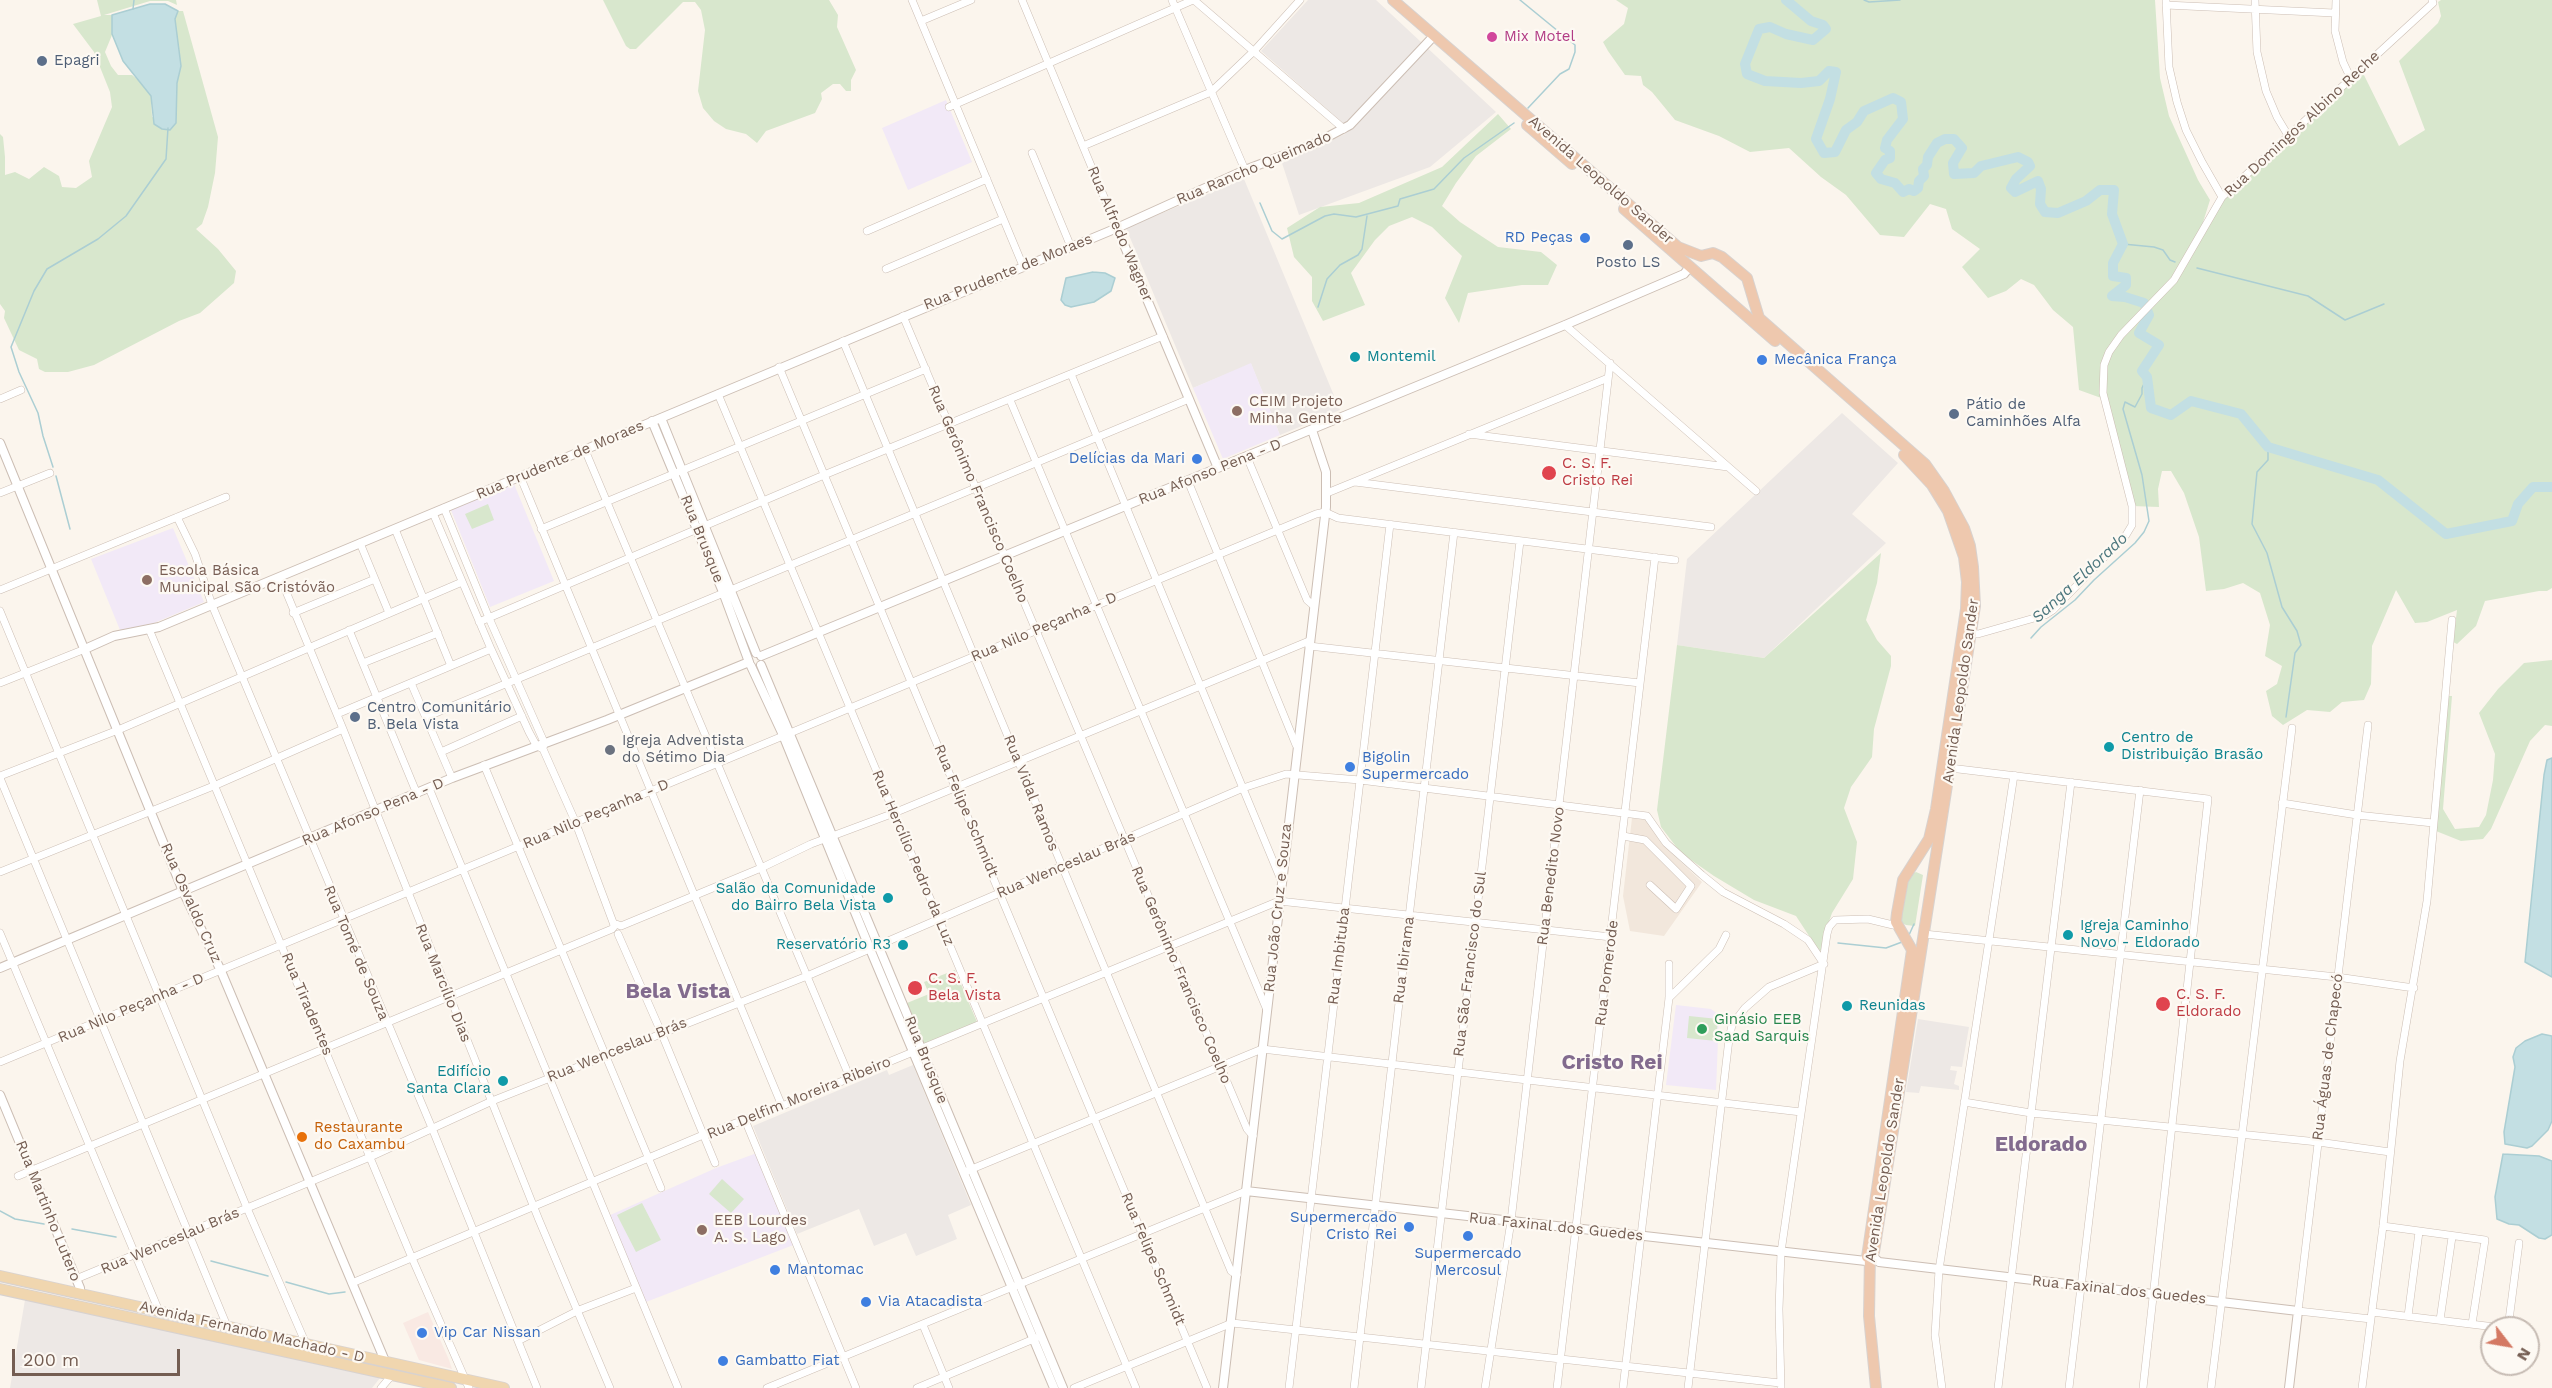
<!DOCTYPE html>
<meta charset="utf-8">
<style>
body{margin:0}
#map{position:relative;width:2552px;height:1388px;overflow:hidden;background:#fbf5ed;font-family:"Work Sans",sans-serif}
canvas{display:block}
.north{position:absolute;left:2480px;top:1316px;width:60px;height:60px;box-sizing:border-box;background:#fdf9f3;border:2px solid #c6bbb3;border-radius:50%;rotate:121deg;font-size:16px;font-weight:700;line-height:24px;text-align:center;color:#745d52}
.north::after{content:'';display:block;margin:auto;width:21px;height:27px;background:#d47963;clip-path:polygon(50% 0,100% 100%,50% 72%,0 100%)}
.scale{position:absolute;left:12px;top:1349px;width:168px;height:27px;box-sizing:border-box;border:3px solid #745d52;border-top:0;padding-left:8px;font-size:18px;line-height:21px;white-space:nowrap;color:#745d52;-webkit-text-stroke:4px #fdf9f3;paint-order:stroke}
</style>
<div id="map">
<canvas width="2552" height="1388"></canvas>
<div class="north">N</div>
<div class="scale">200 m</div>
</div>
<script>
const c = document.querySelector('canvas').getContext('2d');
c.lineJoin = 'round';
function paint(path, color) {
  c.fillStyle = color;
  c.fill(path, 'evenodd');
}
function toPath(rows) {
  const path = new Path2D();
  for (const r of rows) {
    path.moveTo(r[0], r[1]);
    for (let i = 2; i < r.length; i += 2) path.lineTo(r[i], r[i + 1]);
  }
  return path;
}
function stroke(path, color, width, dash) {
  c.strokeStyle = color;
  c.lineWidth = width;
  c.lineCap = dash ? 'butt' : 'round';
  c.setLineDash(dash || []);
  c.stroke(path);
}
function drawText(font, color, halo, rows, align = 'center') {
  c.font = font + ' "Work Sans",sans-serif';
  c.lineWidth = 4.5;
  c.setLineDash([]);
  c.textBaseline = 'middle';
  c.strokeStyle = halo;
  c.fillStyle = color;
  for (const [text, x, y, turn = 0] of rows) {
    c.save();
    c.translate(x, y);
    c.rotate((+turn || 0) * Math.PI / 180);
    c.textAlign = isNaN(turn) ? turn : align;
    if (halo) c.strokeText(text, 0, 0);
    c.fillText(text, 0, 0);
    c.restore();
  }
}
const residential = toPath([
 [1632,818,1646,820,1662,844,1702,882,1664,936,1630,931,1623,896]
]);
const commercial = toPath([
 [428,1312,449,1360,452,1369,419,1360,403,1323]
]);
const industrial = toPath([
 [1308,0,1376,0,1496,112,1430,167,1299,215,1282,163,1345,134,1344,124,1261,51],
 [1244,179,1340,410,1280,435,1251,364,1193,388,1126,228],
 [1842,413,1898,463,1852,514,1886,543,1764,658,1677,645,1687,559],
 [1918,1019,1969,1027,1962,1067,1951,1066,1950,1070,1957,1071,1954,1084,1959,1086,1959,1090,1921,1086,1919,1093,1906,1092],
 [913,1065,971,1205,948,1215,957,1239,916,1256,906,1233,874,1246,859,1209,797,1234,753,1126,887,1070,889,1075],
 [25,1300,380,1378,372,1388,10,1388]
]);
const education = toPath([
 [946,100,972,162,908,190,882,128],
 [1251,363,1280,435,1223,459,1193,388],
 [514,484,554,581,490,607,451,510],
 [173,528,204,602,154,623,120,630,91,559],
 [1676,1005,1711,1009,1719,1015,1716,1090,1666,1085],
 [757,1153,796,1244,646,1302,608,1216,716,1168]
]);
const green = toPath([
 [97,0,176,0,177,5,168,1,150,1,104,15,112,15,112,35,105,52,111,66,118,75,132,75,143,84,151,96,152,117,176,123,177,83,181,66,175,19,178,11,183,11,218,137,215,173,208,207,202,224,196,229,218,249,236,271,234,283,200,313,179,321,94,365,68,372,45,372,39,369,37,359,19,350,4,318,5,311,0,304,0,134,3,137,5,157,5,175,15,172,29,179,44,167,59,176,62,187,76,188,92,177,89,161,112,107,110,92,94,52,73,24,101,16],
 [603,0,829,0,838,15,837,27,856,70,851,80,851,91,846,91,840,84,833,84,821,93,822,99,815,113,766,131,757,143,746,134,726,129,714,121,703,108,698,91,705,30,701,10,695,2,683,2,636,49,630,49,626,46],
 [1605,0,2155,0,2160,78,2169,116,2198,180,2210,200,2199,235,2222,197,2361,69,2399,146,2425,130,2399,61,2438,23,2441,16,2438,2,2441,0,2552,0,2552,588,2547,591,2539,591,2485,601,2476,626,2457,644,2453,642,2457,610,2427,622,2415,623,2396,590,2372,646,2371,684,2364,700,2342,702,2330,712,2307,710,2283,725,2272,716,2266,691,2277,684,2282,666,2265,656,2270,625,2260,593,2243,583,2224,589,2206,591,2199,537,2184,493,2171,471,2162,471,2158,489,2159,507,2132,506,2104,399,2079,390,2073,327,2053,310,2034,285,2021,279,2006,291,1988,298,1962,267,1980,249,1952,229,1946,209,1930,204,1904,237,1880,235,1846,195,1821,177,1789,148,1750,152,1719,136,1675,120,1652,92,1643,85,1641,76,1625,75,1608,51,1603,42,1624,24,1628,8,1616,0],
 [1498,114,1511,129,1476,156,1456,183,1442,206,1460,222,1498,247,1541,252,1557,265,1548,285,1522,285,1468,293,1459,323,1445,298,1462,256,1432,227,1412,217,1389,226,1375,240,1351,273,1365,305,1323,321,1312,301,1312,277,1294,257,1287,228,1320,207,1359,203,1442,167],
 [488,504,494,520,472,529,465,514],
 [1881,553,1877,583,1866,620,1877,640,1891,656,1891,666,1874,729,1872,757,1851,787,1844,808,1857,842,1853,879,1832,913,1822,942,1822,950,1819,951,1796,916,1754,900,1714,876,1681,853,1661,827,1657,810,1677,645,1764,658],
 [2552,660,2552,726,2545,725,2530,741,2491,829,2483,839,2461,841,2436,831,2445,696,2452,696,2443,809,2455,829,2479,827,2486,815,2493,780,2495,754,2479,713,2498,689,2524,663],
 [1916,872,1923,875,1915,926,1906,925,1902,923,1901,915,1906,887,1912,874],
 [955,970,977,1022,924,1044,907,1003,929,994,924,982],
 [1689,1016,1718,1019,1716,1041,1687,1038],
 [722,1179,744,1199,731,1213,709,1194],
 [642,1203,661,1240,636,1252,617,1215]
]);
const water = toPath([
 [150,4,165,4,178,11,175,19,181,66,177,83,176,123,170,130,162,129,154,124,151,96,123,61,112,34,112,15,150,4],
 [1093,272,1105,273,1115,278,1111,291,1094,302,1071,307,1065,305,1061,300,1066,278,1093,272],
 [2552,758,2552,977,2525,962,2544,775,2547,760,2552,758],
 [2542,1034,2552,1036,2552,1121,2548,1130,2532,1146,2527,1148,2505,1144,2504,1132,2515,1067,2513,1057,2516,1048,2525,1041,2542,1034],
 [2503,1154,2539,1156,2552,1161,2552,1235,2545,1239,2539,1238,2519,1225,2509,1224,2497,1219,2495,1197,2503,1154]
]);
const stream = toPath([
 [1520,0,1575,45,1575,52,1569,69,1560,74,1528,108],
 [1864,0,1869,2,1900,0],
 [133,9,134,0],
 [1260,203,1272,231,1282,239,1325,216,1334,214,1356,217,1398,206,1400,199,1434,189,1464,158,1514,123],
 [2123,244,2154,247,2163,250,2170,260,2175,262],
 [2197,268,2308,296,2345,320,2384,304],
 [1318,307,1327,279,1340,265,1358,255,1362,249,1367,216],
 [2268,447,2268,460,2257,472,2252,524,2267,553,2282,607,2297,631,2301,645,2295,653,2286,717],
 [53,467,43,436,38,413,19,372,11,347,34,291,47,269,98,239,126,216,166,159,168,128],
 [56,476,70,529],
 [2031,638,2041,627,2075,600,2094,580,2135,543,2144,532,2149,521,2142,475,2123,409,2125,402,2135,407,2142,394,2142,388,2147,377],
 [1909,935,1914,924],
 [1838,943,1886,948,1902,942],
 [0,1211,15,1219,44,1224],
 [72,1229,116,1237],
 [211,1261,268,1276],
 [286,1282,329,1294,345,1292]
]);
const river = toPath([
 [1786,0,1811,21,1823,25,1826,29,1813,40,1786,34,1770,27,1759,29,1745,64,1747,74,1765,81,1801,83,1819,81,1829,71,1836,72,1830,99,1816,139,1824,153,1835,152,1846,130,1857,122,1864,111,1893,98,1901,102,1903,119,1887,140,1885,148,1890,151,1890,158,1885,160,1876,173,1881,179,1895,183,1903,192,1909,189,1914,191,1918,188,1919,181,1924,176,1923,169,1927,165,1928,157,1937,143,1945,139,1954,139,1962,148,1953,163,1954,174,1974,173,1981,166,2018,157,2028,162,2030,166,2016,179,2011,188,2015,192,2038,181,2041,189,2040,204,2045,212,2058,213,2086,201,2100,190,2114,190,2112,214,2123,244,2113,263,2113,276,2126,278,2126,285,2112,296,2125,297,2144,303,2149,315,2139,333,2159,345,2142,371,2147,377,2151,408,2171,415,2191,401,2241,414,2268,447,2378,480,2446,534,2512,521,2518,504,2533,487,2552,487]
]);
const minor = toPath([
 [912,0,1023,266],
 [1022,0,1117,228],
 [1172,0,1245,170],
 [1194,0,1344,129],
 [2166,0,2169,67,2177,102,2186,130,2202,162,2222,197],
 [2255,0,2257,52,2266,91,2277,117,2289,137],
 [2336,0,2335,31,2343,62,2351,79],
 [2166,5,2334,13],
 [921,21,971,0],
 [949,107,1193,0],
 [1083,146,1211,92,1254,51,1300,0],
 [1032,153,1071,247],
 [867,231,987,179],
 [886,269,1003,219],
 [903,316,1247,1129,1253,1136],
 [1565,325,1756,491],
 [843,341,1231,1271,1237,1275],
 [779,367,1207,1388],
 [1071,374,1281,880],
 [718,394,1136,1388],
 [0,399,21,390],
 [1010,400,1267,1010],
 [1469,434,1728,467],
 [585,450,850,1078],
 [1247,457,1307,600,1314,606],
 [520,476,782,1106],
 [1188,481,1296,745],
 [1355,482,1711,527],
 [0,493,50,473],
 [1327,493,1608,378],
 [444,508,489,618,544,742,543,749,575,821,614,925],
 [433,513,491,649,529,732,536,745,541,748],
 [177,517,195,554,212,605,432,1128,537,1388],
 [395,529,451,666],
 [541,529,926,369],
 [360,543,389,613],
 [280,577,343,729,539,1220,610,1388],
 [0,590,226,497],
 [0,611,247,1208,306,1344],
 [293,613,375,579],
 [479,622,824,475,1163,336],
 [149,629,412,1258,469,1388],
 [349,630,417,794],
 [1971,633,1978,634,2045,615,2053,610,2126,535,2132,525,2132,506,2103,393,2104,365,2109,352,2121,335,2174,280,2222,197,2433,3,2432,0],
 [1309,646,1640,683],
 [363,663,438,633],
 [0,683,85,649],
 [411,683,452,778],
 [337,714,491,649],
 [426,717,1189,399],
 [2368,725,2298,1311,2371,1319],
 [441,752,522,716],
 [484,765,661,1188],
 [1950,768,2208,799,2143,1388],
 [0,776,118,730,462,582],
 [0,778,227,1326],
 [429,788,678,1388],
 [2282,803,2357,815,2433,823],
 [1623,836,1645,840,1691,886,1676,909,1650,885],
 [0,872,216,785,343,729],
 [0,933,159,1311],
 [618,934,661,1032,715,1163],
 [1924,934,2337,977,2414,988],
 [1669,998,1719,949,1726,935],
 [0,1062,1316,514,1325,512,1338,518,1675,560],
 [1964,1102,2031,1113,2318,1142,2390,1152],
 [745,1120,856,1388],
 [967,1171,1262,1049,1801,1112],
 [18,1176,612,929,616,924,621,926,761,868,811,844,894,813,1309,641],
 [2383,1226,2485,1240,2472,1324],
 [76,1279,370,1157,492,1101,807,976,1243,788,1286,774,1360,780,1647,816,1666,843,1702,875,1723,892,1784,924,1808,940,1824,964],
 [352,1283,703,1135,782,1106,1279,901,1611,937],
 [2372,1312,2503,1328],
 [2408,1316,2419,1232],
 [2440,1320,2452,1237],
 [923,1325,949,1388],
 [2508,1328,2519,1243],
 [518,1341,579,1310,636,1288],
 [381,1388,392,1375],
 [767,1388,1246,1191],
 [917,1388,1036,1338],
 [1074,1388,1232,1323,1780,1383],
 [1289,1388,1390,524],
 [1354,1388,1454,532],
 [1421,1388,1520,541],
 [1485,1388,1511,1221,1610,363],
 [1557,1388,1655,557],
 [1623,1388,1669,998,1669,964],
 [1688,1388,1729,1039,1732,1025,1745,1008,1769,987,1824,964],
 [1781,1388,1779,1309,1781,1252,1827,934,1829,927,1835,920,1868,919,1893,925,1896,922],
 [1942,1388,1935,1335,1939,1270,2014,775],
 [1998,1388,2071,782],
 [2069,1388,2140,790],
 [2211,1388,2292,728],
 [2362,1388,2383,1226,2400,1061,2427,901,2452,620]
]);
const tertiary = toPath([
 [1117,228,1218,468],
 [661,418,756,653],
 [652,421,723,592,749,662],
 [0,443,183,891,221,971,385,1361],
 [85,649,114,636,159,627,1117,228,1245,170,1316,143,1350,125,1430,40],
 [761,656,1565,325,1684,274,1689,268],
 [761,665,1063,1388],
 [751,666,783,735,870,949,1054,1388],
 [0,968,452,778,607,720,749,662],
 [0,1095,80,1288,80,1294],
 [1246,1191,1866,1261],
 [1870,1254,1879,1262,2298,1311,2289,1388],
 [1223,1388,1326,507,1326,472,1312,430]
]);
const primary = toPath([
 [0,1276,504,1388],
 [0,1289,451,1388]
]);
const trunk = toPath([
 [1393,0,1678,247,1701,256,1713,253,1722,257,1747,278,1759,318,1925,464,1944,491,1964,528,1970,546,1973,567,1975,606,1874,1252,1870,1254,1869,1316,1876,1388],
 [1527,125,1572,164],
 [1624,209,1775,341],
 [1867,1257,1912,950,1896,922,1897,913,1903,880,1929,839,1936,809,1966,609,1967,582,1964,557,1948,511,1932,485,1904,455]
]);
const markers = [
 [1492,37,6,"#d1479c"],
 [42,61,6,"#5c6f8a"],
 [1585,238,6,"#3f7fe0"],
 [1628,245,6,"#5c6f8a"],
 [1355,357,6,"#0f9aa8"],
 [1762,360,6,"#3f7fe0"],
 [1237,411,6,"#8d6e63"],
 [1954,414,6,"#5c6f8a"],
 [1197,459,6,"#3f7fe0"],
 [1549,473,8,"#e0444e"],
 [147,580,6,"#8d6e63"],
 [355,717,6,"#5c6f8a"],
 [2109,747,6,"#0f9aa8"],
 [610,750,6,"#6b7280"],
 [1350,767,6,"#3f7fe0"],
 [888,898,6,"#0f9aa8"],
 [2068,935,6,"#0f9aa8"],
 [903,945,6,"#0f9aa8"],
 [915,988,8,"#e0444e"],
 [2163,1004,8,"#e0444e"],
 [1847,1006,6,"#0f9aa8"],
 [1702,1029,6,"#2e9e5b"],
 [503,1081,6,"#0f9aa8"],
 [302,1137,6,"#e8710a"],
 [1409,1227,6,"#3f7fe0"],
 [702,1230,6,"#8d6e63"],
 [1468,1236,6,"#3f7fe0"],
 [775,1270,6,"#3f7fe0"],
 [866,1302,6,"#3f7fe0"],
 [422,1333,6,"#3f7fe0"],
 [723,1361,6,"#3f7fe0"]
];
const hotelNames = [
 ["Mix Motel",1504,37]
];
const serviceNames = [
 ["Epagri",54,61],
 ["Posto LS",1628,263,"center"],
 ["Pátio de",1966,405],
 ["Caminhões Alfa",1966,422],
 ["Centro Comunitário",367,708],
 ["B. Bela Vista",367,725]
];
const streetNames = [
 ["Rua Domingos Albino Reche",2302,124,-43],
 ["Rua Rancho Queimado",1254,168,-23],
 ["Avenida Leopoldo Sander",1601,180,41],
 ["Rua Alfredo Wagner",1120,234,67],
 ["Rua Prudente de Moraes",1008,272,-22],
 ["Rua Prudente de Moraes",560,460,-23],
 ["Rua Afonso Pena - D",1210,472,-22],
 ["Rua Gerônimo Francisco Coelho",978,494,67],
 ["Rua Brusque",702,539,68],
 ["Rua Nilo Peçanha - D",1044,627,-23],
 ["Avenida Leopoldo Sander",1961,691,-82],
 ["Rua Vidal Ramos",1031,793,68],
 ["Rua Felipe Schmidt",966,811,67],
 ["Rua Afonso Pena - D",373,812,-23],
 ["Rua Nilo Peçanha - D",596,814,-23],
 ["Rua Hercílio Pedro da Luz",913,858,67],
 ["Rua Wenceslau Brás",1066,865,-23],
 ["Rua Benedito Novo",1551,876,-83],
 ["Rua Osvaldo Cruz",191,903,66],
 ["Rua João Cruz e Souza",1278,908,-84],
 ["Rua Tomé de Souza",356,953,67],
 ["Rua Imbituba",1339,956,-83],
 ["Rua Ibirama",1404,960,-83],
 ["Rua São Francisco do Sul",1470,964,-83],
 ["Rua Pomerode",1607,973,-83],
 ["Rua Gerônimo Francisco Coelho",1181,975,67],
 ["Rua Marcílio Dias",443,983,68],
 ["Rua Tiradentes",307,1004,67],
 ["Rua Nilo Peçanha - D",131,1008,-23],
 ["Rua Wenceslau Brás",617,1050,-22],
 ["Rua Águas de Chapecó",2328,1057,-83],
 ["Rua Brusque",926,1060,68],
 ["Rua Delfim Moreira Ribeiro",799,1098,-22],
 ["Avenida Leopoldo Sander",1885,1170,-81],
 ["Rua Martinho Lutero",48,1211,68],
 ["Rua Faxinal dos Guedes",1556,1227,6],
 ["Rua Wenceslau Brás",170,1241,-23],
 ["Rua Felipe Schmidt",1153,1259,67],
 ["Rua Faxinal dos Guedes",2119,1290,6],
 ["Avenida Fernando Machado - D",252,1332,13]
];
const shopNames = [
 ["RD Peças",1573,238,"right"],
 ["Mecânica França",1774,360],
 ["Delícias da Mari",1185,459,"right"],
 ["Bigolin",1362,758],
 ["Supermercado",1362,775],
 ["Supermercado",1397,1218,"right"],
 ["Cristo Rei",1397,1235,"right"],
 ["Supermercado",1468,1254,"center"],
 ["Mercosul",1468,1271,"center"],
 ["Mantomac",787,1270],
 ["Via Atacadista",878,1302],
 ["Vip Car Nissan",434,1333],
 ["Gambatto Fiat",735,1361]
];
const cultureNames = [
 ["Montemil",1367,357],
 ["Centro de",2121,738],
 ["Distribuição Brasão",2121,755],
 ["Salão da Comunidade",876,889,"right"],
 ["do Bairro Bela Vista",876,906,"right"],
 ["Igreja Caminho",2080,926],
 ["Novo - Eldorado",2080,943],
 ["Reservatório R3",891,945,"right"],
 ["Reunidas",1859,1006],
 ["Edifício",491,1072,"right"],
 ["Santa Clara",491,1089,"right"]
];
const educationNames = [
 ["CEIM Projeto",1249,402],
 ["Minha Gente",1249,419],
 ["Escola Básica",159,571],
 ["Municipal São Cristóvão",159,588],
 ["EEB Lourdes",714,1221],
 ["A. S. Lago",714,1238]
];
const healthNames = [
 ["C. S. F.",1562,464],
 ["Cristo Rei",1562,481],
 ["C. S. F.",928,979],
 ["Bela Vista",928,996],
 ["C. S. F.",2176,995],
 ["Eldorado",2176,1012]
];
const worshipNames = [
 ["Igreja Adventista",622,741],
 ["do Sétimo Dia",622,758]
];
const leisureNames = [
 ["Ginásio EEB",1714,1020],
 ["Saad Sarquis",1714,1037]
];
const foodNames = [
 ["Restaurante",314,1128],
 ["do Caxambu",314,1145]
];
const waterNames = [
 ["Sanga Eldorado",2080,578,-43]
];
const districtNames = [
 ["Bela Vista",678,992],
 ["Cristo Rei",1612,1063],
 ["Eldorado",2041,1145]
];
paint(residential, '#f2e7dc');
paint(commercial, '#f9e9e3');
paint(industrial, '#ede8e5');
paint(education, '#f2e9f7');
paint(green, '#d8e7cd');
paint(water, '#c3dfe3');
stroke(water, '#abced3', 1.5);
stroke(stream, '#abced3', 1.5);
stroke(river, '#c3dfe3', 10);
stroke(minor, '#ccbeb4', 8);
stroke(tertiary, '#ccbeb4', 10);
stroke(primary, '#d8d2cf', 12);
stroke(trunk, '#d8d2cf', 12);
stroke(minor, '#fff', 7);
stroke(tertiary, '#fff', 8);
stroke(primary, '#f0d6af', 10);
stroke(trunk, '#eec8ae', 10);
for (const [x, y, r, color] of markers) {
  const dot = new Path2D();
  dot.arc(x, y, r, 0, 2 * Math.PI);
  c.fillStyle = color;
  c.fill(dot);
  stroke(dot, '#fdf9f3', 2);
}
drawText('15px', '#b23c85', '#fdf9f3', hotelNames, 'left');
drawText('15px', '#4e5e75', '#fdf9f3', serviceNames, 'left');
drawText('15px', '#745d52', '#fdf9f3', streetNames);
drawText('15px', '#366cbe', '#fdf9f3', shopNames, 'left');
drawText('15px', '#0d838f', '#fdf9f3', cultureNames, 'left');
drawText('15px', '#785e54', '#fdf9f3', educationNames, 'left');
drawText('15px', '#be3a42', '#fdf9f3', healthNames, 'left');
drawText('15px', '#5b616d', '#fdf9f3', worshipNames, 'left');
drawText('15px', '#27864d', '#fdf9f3', leisureNames, 'left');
drawText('15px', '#c56008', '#fdf9f3', foodNames, 'left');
drawText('italic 16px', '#4b767d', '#fdf9f3', waterNames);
drawText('bold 21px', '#826b8e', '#fdf9f3', districtNames);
</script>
